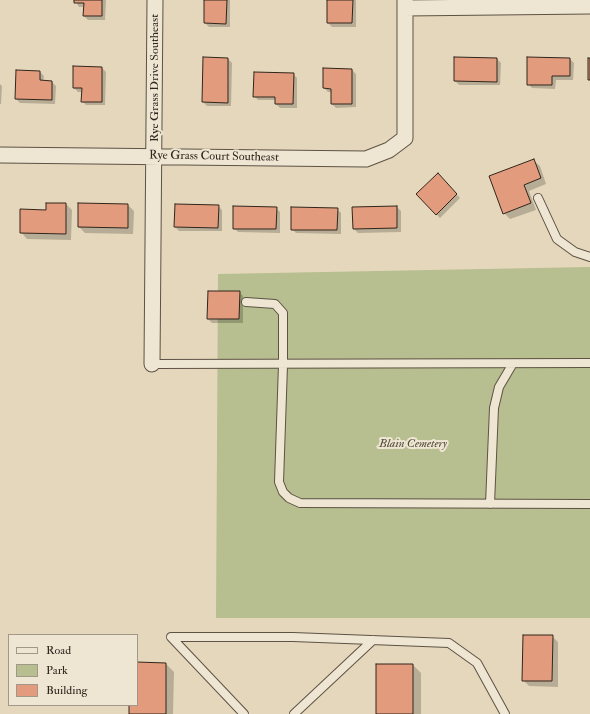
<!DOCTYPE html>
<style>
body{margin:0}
#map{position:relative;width:590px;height:714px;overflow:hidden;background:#e5d7bc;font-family:"IM FELL Double Pica",serif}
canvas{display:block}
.legend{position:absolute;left:8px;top:634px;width:130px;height:72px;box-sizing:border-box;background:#eee5d3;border:1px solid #a2988a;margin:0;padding:5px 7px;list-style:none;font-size:12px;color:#30251c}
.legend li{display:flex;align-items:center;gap:8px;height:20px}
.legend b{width:20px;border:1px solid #a2988a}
</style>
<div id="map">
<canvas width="590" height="714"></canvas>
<ul class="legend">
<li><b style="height:5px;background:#eee5d3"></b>Road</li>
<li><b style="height:11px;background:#b7be8f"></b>Park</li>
<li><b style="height:11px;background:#e29c7d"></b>Building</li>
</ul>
</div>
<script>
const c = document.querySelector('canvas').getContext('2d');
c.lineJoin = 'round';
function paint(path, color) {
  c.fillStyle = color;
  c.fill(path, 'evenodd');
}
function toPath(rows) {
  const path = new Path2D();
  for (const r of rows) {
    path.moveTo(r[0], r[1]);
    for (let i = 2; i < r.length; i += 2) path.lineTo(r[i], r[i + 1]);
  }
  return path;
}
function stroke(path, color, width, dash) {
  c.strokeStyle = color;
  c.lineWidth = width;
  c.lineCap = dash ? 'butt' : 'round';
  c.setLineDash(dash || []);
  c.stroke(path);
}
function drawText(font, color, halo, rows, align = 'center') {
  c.font = font + ' "IM FELL Double Pica",serif';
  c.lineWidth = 4;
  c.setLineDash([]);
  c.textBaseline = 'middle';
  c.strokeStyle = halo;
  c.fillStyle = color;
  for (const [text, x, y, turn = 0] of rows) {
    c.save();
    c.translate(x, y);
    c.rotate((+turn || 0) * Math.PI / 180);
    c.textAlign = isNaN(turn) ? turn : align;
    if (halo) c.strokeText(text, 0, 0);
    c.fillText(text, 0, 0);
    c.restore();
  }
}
const green = toPath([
 [590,267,590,618,216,618,218,274]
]);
const shadow = toPath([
 [75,0,106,0,105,20,88,20,84,16,85,7,79,7],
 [205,0,230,0,230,27,209,27,205,23],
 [328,0,356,0,356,27,332,27,328,23],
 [228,59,232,63,231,106,207,106,203,102],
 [497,59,501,63,500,85,459,85,455,81],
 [570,59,574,63,573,80,556,80,555,89,532,88,528,84],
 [102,68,106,72,105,105,86,105,82,101,83,92,78,92,74,88],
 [324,69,352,70,356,74,356,107,336,108,332,104,332,92,328,92,324,88],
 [40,72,44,76,43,82,52,82,56,86,55,104,20,103,16,99],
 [293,74,297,78,297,108,280,108,276,104,276,100,258,100,254,96],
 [0,84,2,86,1,104,0,104],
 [533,160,540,166,546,184,529,191,536,210,510,219,504,213],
 [438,175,460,198,440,218,417,194],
 [66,204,72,210,71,240,27,239,21,232,47,211],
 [79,204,128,205,134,211,133,234,85,233,79,227],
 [218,206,222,210,222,231,179,231,175,227],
 [397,207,401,211,401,232,358,233,354,229],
 [276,208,280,212,280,233,238,232,234,228],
 [337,209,341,213,341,234,296,233,292,229],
 [239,292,243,296,243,323,212,323,208,319],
 [552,636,558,642,558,687,529,686,523,680],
 [137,663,166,664,174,672,173,714,130,714,130,705,137,705],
 [413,665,421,673,421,714,377,714]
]);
const building = toPath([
 [74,0,102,0,102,16,83,16,84,3,74,3,74,0],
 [204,0,227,0,226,24,204,23,204,0],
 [327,0,353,0,352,23,327,23,327,0],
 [203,57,228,58,228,103,202,102,203,57],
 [454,57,497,58,497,82,454,81,454,57],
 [527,57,570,58,570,76,552,76,552,85,527,85,527,57],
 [588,58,590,58,590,80,588,80,588,58],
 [73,66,102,67,102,102,81,102,82,88,73,88,73,66],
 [323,68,352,69,352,104,331,104,331,89,323,88,323,68],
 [16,70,40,71,40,80,52,81,52,100,15,99,16,70],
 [254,72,294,73,293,104,275,104,275,97,253,97,254,72],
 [534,159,541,178,524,185,531,203,503,214,489,176,534,159],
 [438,173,457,194,436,215,416,194,438,173],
 [46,203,66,203,66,234,20,233,20,209,46,210,46,203],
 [78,203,128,204,128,228,78,227,78,203],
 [175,204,219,205,218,228,174,227,175,204],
 [233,206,277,207,276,229,233,229,233,206],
 [397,206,397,228,353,229,352,207,397,206],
 [291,207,338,208,337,230,291,230,291,207],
 [208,291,240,291,239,319,207,319,208,291],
 [523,635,553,635,552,681,522,681,523,635],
 [137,662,166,663,166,714,129,714,129,705,137,705,137,662],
 [376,664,413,664,413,714,376,714,376,664]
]);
const service = toPath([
 [538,198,557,239,575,252,590,257],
 [246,302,275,304,283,313,283,365,279,482,283,492,289,498,300,503,590,504],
 [152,364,590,363],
 [490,504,494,408,499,387,512,365],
 [244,714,171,637,293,637,449,643,477,663,505,714],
 [294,714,373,640]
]);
const minor = toPath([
 [405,8,590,6],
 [0,155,366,159,389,150,405,138,405,0],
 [152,364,155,0]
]);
const streetNames = [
 ["Rye Grass Drive Southeast",155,78,-90],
 ["Rye Grass Court Southeast",214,157,1]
];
const parkNames = [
 ["Blain Cemetery",413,444]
];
paint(green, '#b7be8f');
paint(shadow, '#0003');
paint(building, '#e29c7d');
stroke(building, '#30251c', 1);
stroke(service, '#5d5244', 10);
stroke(minor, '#5d5244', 17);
stroke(service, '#eee5d3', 8);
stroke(minor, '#eee5d3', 15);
drawText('12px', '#30251c', '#eee5d3', streetNames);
drawText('italic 12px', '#524b39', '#eee5d3', parkNames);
</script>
